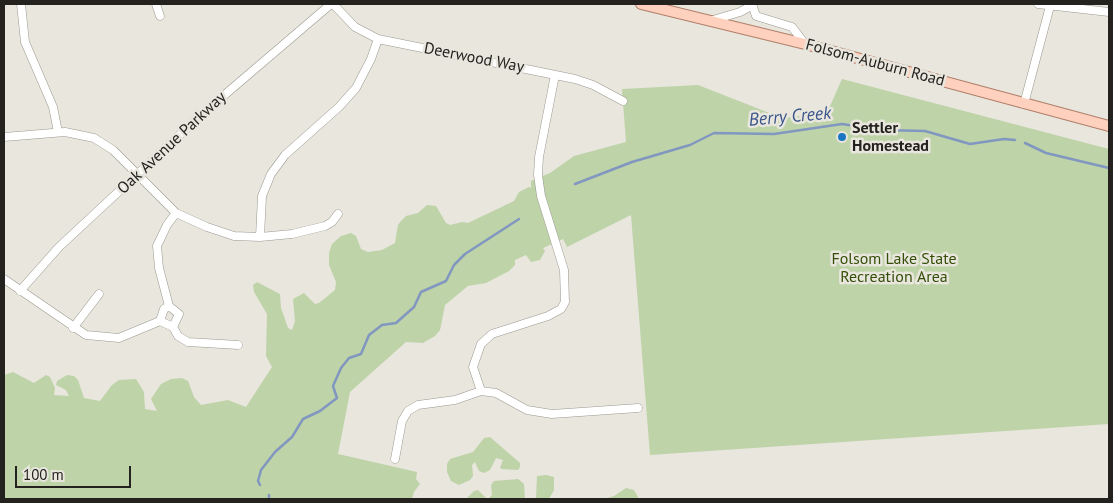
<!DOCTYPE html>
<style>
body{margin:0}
#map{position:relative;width:1113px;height:503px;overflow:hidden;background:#e8e6dd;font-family:"PT Sans",sans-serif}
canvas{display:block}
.frame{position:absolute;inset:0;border:5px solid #23221f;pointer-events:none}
.scale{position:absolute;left:15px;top:466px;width:116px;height:22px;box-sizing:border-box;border:2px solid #23221f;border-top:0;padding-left:6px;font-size:15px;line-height:18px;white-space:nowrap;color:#23221f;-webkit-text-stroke:4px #e8e6dd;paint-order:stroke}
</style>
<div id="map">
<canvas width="1113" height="503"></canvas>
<div class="frame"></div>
<div class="scale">100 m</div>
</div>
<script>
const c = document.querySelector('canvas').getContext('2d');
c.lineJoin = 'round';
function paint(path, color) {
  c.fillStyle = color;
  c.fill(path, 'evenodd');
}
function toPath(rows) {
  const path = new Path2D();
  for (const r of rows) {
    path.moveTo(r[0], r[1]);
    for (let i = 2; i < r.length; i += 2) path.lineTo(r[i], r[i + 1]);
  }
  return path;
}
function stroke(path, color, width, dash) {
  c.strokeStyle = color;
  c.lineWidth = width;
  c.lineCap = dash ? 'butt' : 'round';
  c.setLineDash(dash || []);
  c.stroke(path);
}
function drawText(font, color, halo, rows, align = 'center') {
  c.font = font + ' "PT Sans",sans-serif';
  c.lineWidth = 5;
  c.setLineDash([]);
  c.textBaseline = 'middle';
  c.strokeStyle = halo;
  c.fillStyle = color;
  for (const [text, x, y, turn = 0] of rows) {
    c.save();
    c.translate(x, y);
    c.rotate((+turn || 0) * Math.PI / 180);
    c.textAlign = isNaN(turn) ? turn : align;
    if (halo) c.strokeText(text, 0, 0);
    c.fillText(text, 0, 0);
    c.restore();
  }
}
const green = toPath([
 [842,79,1109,149,1109,424,650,455,631,215,567,247,563,239,543,248,545,251,540,260,531,262,526,255,515,260,515,265,509,271,486,283,468,286,445,305,440,330,435,336,423,343,406,342,350,392,338,454,417,472,416,479,420,484,414,492,412,499,4,499,4,375,13,372,34,383,46,375,50,377,55,388,54,395,69,396,66,390,56,385,57,381,67,375,74,376,78,380,84,398,100,401,112,385,119,380,136,379,144,392,145,409,157,411,151,399,161,384,171,379,182,378,188,381,194,397,201,405,228,400,246,407,272,367,266,356,267,314,254,292,253,285,257,282,280,294,281,308,288,328,292,330,295,321,293,299,304,293,315,304,319,303,335,290,336,282,329,265,329,253,332,244,341,236,351,233,356,236,361,249,368,252,382,250,395,243,398,225,401,221,406,216,418,213,427,205,436,206,446,223,450,225,462,222,468,223,514,201,519,192,529,187,531,188,531,181,550,173,574,156,626,142,622,89,698,85,782,118,827,113],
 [490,437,520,463,520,467,518,470,502,469,500,468,503,460,496,458,490,470,484,473,479,471,475,462,472,465,473,476,470,480,459,485,451,481,447,472,447,464,450,459,473,452,484,438],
 [546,475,554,477,554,490,549,499,536,499,537,476],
 [518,479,524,484,525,499,466,499,474,491,478,490,486,498,489,498,492,495,491,485,494,481],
 [626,488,634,490,639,499,604,499,614,496]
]);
const stream = toPath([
 [1025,143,1046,153,1109,168],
 [575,184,632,162,690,145,714,133,774,134,842,124,881,130,925,131,970,144,1004,139,1015,140],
 [260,485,258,481,261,470,275,452,292,437,303,419,320,411,337,398,333,386,341,368,349,358,361,354,369,335,382,325,396,323,414,307,421,292,446,281,454,265,465,254,519,219],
 [269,495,269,499]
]);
const minor = toPath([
 [21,4,25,42,53,107,58,132],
 [156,4,160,16],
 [333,4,355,27,378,39,575,79,593,85,623,101],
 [752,4,756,16,792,27,805,44],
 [1038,4,1109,12],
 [713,20,740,12,751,6],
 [555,75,539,157,538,175,541,196,564,270,565,302,561,309,548,316,492,334,481,344,473,367,481,391,496,393,527,410,552,414,638,408],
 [1024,104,1050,6],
 [4,137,65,132,94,138,113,150,176,213,207,227,234,236,260,237,292,234,325,226,332,222,338,214],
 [260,237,262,196,271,174,285,155,339,107,356,88,371,59,378,39],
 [4,279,86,335,119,338,160,321,173,327],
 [20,291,59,247,201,115,331,4],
 [160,321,164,309,169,306],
 [173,327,179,314,169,306,159,268,157,246,167,225,176,213],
 [173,327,178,336,188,342,238,345],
 [73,328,99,294],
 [395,459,402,421,408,411,418,405,455,400,481,391]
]);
const major = toPath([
 [641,4,805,44,1109,126]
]);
const markers = [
 [842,137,5,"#1a76c3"]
];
const streetNames = [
 ["Deerwood Way",474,58,11],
 ["Folsom-Auburn Road",875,63,15],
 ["Oak Avenue Parkway",172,143,-43]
];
const poiNames = [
 ["Settler",852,128],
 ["Homestead",852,146]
];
const parkNames = [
 ["Folsom Lake State",894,259],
 ["Recreation Area",894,277]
];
const waterNames = [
 ["Berry Creek",790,117,-5]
];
paint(green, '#bed3a8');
stroke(stream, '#8197c0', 2.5);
stroke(minor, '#9a9890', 9);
stroke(major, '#b17f6a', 12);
stroke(minor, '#fff', 8);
stroke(major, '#fed0be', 10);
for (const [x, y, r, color] of markers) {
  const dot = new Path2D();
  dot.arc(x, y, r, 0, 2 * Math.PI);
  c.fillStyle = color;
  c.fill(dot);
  stroke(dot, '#e8e6dd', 2);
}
drawText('16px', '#23221f', '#e8e6dd', streetNames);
drawText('bold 16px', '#23221f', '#e8e6dd', poiNames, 'left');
drawText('16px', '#354e08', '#e8e6dd', parkNames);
drawText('italic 18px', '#39548b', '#e8e6dd', waterNames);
</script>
